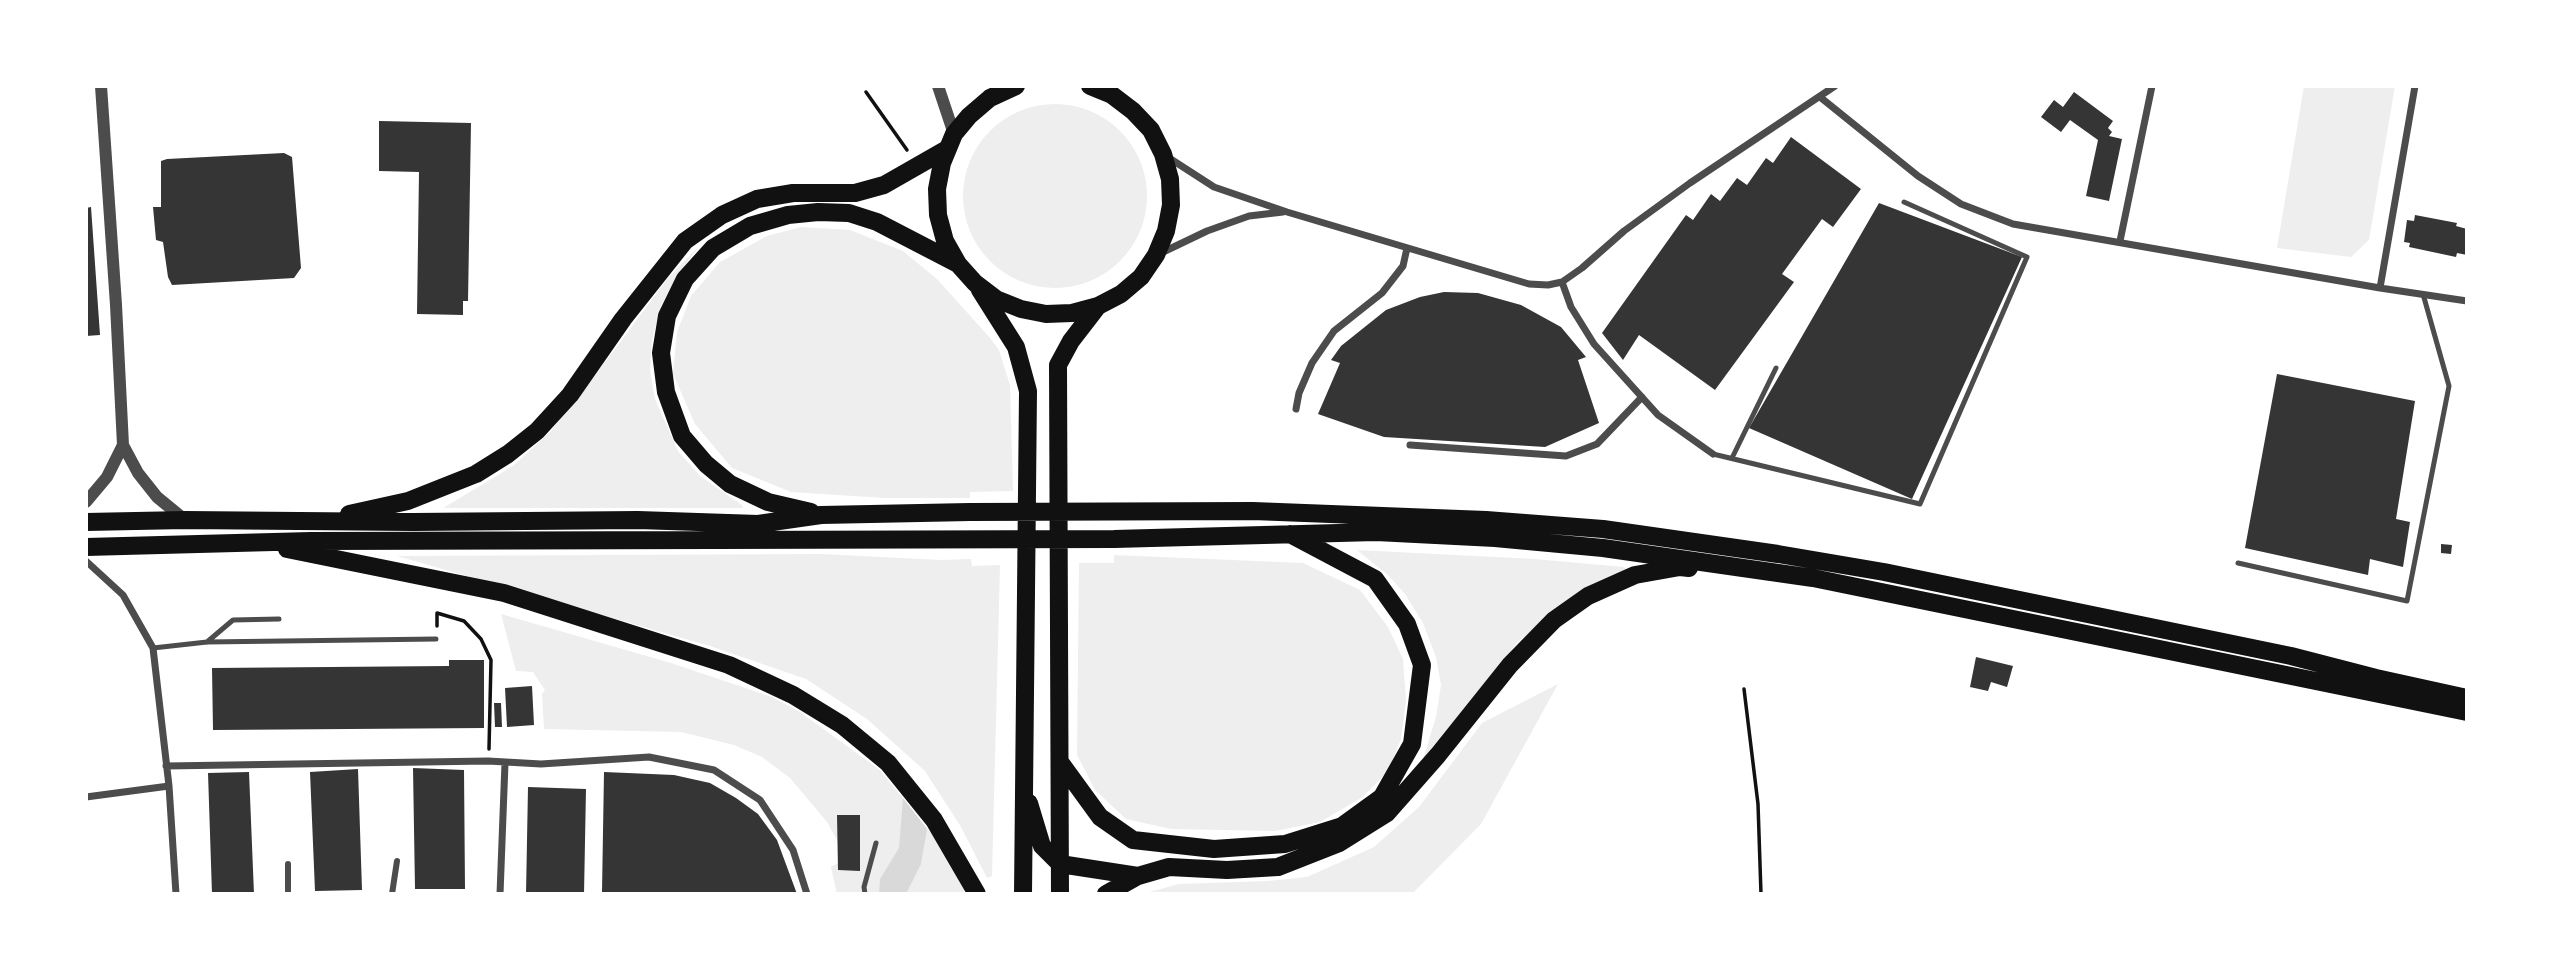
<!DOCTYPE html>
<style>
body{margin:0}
#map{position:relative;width:2553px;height:980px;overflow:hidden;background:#fff;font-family:"Sofia Sans Condensed",sans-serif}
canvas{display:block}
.frame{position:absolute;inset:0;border:88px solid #fff;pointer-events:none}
</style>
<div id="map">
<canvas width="2553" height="980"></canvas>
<div class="frame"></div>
</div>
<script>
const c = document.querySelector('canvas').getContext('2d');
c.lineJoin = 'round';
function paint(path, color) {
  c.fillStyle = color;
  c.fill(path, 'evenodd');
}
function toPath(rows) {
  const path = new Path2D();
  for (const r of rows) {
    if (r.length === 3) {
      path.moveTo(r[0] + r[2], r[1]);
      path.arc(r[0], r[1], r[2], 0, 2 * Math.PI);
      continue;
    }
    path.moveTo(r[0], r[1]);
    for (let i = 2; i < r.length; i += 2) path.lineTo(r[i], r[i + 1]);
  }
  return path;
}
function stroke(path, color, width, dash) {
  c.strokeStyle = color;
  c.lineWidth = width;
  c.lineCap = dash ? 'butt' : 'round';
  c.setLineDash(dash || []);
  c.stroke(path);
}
const green = toPath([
 [2304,86,2395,86,2369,240,2351,257,2277,248],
 [1055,196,92],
 [801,227,850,230,903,251,938,280,990,338,999,350,1010,385,1013,491,970,492,970,498,885,498,791,492,732,468,695,424,673,374,677,332,691,296,720,262,767,236],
 [700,245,676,277,661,306,652,340,650,370,655,399,678,451,700,476,742,505,743,508,443,508,513,466,551,431,606,361,668,278],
 [1357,550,1534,559,1624,567,1626,570,1550,615,1517,643,1423,759,1436,717,1441,685,1436,657,1423,623,1405,594,1388,575],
 [822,554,942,560,971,559,972,566,1000,565,992,876,987,878,961,827,925,771,867,719,806,679,710,646,397,556],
 [1114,555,1303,563,1360,590,1388,627,1403,659,1406,700,1401,739,1388,771,1363,797,1320,822,1275,831,1171,829,1126,819,1095,790,1077,755,1079,563,1114,563],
 [501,614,671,663,772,697,800,712,880,770,936,839,965,887,963,894,837,894,831,867,844,860,842,849,827,822,790,778,762,757,734,745,681,732,544,729,542,694,545,690,533,672,516,671],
 [1558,684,1481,824,1412,894,1142,894,1179,884,1268,881,1307,877,1374,847,1419,807,1482,723]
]);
const water = toPath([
 [903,798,927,829,921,864,906,894,879,894,880,879,899,848]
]);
const building = toPath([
 [2074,92,2113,121,2108,128,2112,132,2109,136,2122,139,2109,201,2086,196,2098,140,2070,120,2061,132,2041,117,2054,100,2063,107],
 [379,121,471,123,468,301,463,301,463,315,417,314,419,172,379,171],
 [1791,137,1861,189,1833,227,1822,219,1782,274,1794,282,1715,390,1639,335,1623,360,1602,333,1686,215,1693,220,1711,194,1720,201,1737,178,1747,185,1766,158,1773,163],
 [284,153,292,157,301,268,294,278,172,285,168,277,163,242,156,240,153,207,161,207,161,161,167,159],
 [1879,203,2022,257,1912,499,1749,428],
 [91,207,100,335,86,336,86,208],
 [2415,215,2457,223,2456,226,2467,229,2467,255,2457,253,2456,257,2409,247,2410,243,2404,242,2407,220,2414,221],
 [1444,292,1478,293,1521,305,1561,327,1586,357,1578,360,1599,423,1545,447,1384,437,1318,414,1340,363,1331,360,1341,346,1386,310,1420,297],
 [2277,374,2415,401,2396,519,2410,522,2403,567,2370,559,2368,575,2245,548],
 [2441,544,2452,545,2451,554,2441,553],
 [1976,657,2013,666,2007,687,1991,682,1988,691,1970,687],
 [449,660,484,660,484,728,213,730,212,668,449,666],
 [532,686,534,725,507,727,505,688],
 [494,703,501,703,502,727,495,727],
 [413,768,464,770,465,889,415,889],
 [358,769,362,890,315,891,310,772],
 [249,772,254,894,212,894,208,773],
 [604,772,674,775,710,783,736,798,758,814,777,840,797,894,602,892],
 [528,787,586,789,584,894,526,894],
 [837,815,860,815,860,871,838,870]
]);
const path = toPath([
 [866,92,907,150],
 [437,626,437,613,464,621,481,639,491,660,489,749],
 [1744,689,1758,804,1761,894]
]);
const service = toPath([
 [1713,454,1920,504,2027,257,1904,202],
 [1732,458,1776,368],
 [2238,563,2407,601,2449,386,2423,294],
 [207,642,233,620,279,619],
 [153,648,207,642,436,639],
 [865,894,864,887,876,843]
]);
const pedestrian = toPath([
 [288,894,288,864],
 [392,894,397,861]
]);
const minor = toPath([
 [1820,97,1918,176,1961,204,2013,224,2380,288,2467,301],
 [1166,156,1214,187,1287,212,1529,284,1548,285,1562,282,1582,268,1624,231,1690,183,1835,86],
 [2120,241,2152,86],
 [1159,254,1207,231,1249,216,1283,212],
 [1562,282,1571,307,1594,344,1658,415,1713,454],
 [2380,288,2415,86],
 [1296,409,1299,393,1312,363,1334,331,1382,293,1403,266,1407,248],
 [1410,445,1566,456,1597,444,1642,397],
 [86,561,123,595,153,648,169,786,176,894],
 [166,766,488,761,541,764,649,757,714,770,760,800,793,850,807,894],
 [86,797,169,786],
 [500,894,505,763]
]);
const tertiary = toPath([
 [101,86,116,305,123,445,138,473,157,497,185,520],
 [938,86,954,134],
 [86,502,107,477,123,445]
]);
const primary = toPath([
 [1016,86,990,98,969,116,954,134,942,163,937,189,938,215,945,241,958,264,975,283,996,299,1021,309,1046,314,1072,313,1098,306,1121,294,1141,277,1156,255,1166,231,1171,205,1170,179,1163,154,1151,130,1133,111,1112,95,1090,86],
 [980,290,1016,347,1028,391,1023,894],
 [811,512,768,502,730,484,706,464,682,436,666,392,661,353,667,316,685,279,713,248,750,226,788,215,818,212,849,213,877,222,958,264],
 [349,514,408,501,476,474,508,454,537,431,570,395,623,319,685,241,722,215,757,199,793,193,855,193,884,185,947,149],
 [86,522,185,520,413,522,638,520,758,524,821,515,970,512,1253,511,1486,520,1603,529,1778,554,1884,572,2291,656,2376,678,2467,698],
 [86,547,311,541,1114,539,1376,532,1495,538,1603,548,1813,578,2467,712],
 [287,549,504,593,729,665,793,695,842,725,888,763,934,820,977,894],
 [1060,762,1100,817,1133,840,1214,849,1285,844,1342,826,1382,797,1412,744,1422,665,1407,624,1375,579,1290,534],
 [1029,803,1042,846,1060,864,1138,876],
 [1060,894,1058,365,1071,341,1098,306],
 [1106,894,1138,876,1169,867,1227,870,1278,867,1339,843,1387,813,1438,755,1510,665,1554,620,1588,596,1635,575,1680,567,1689,568]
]);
paint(green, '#eee');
paint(water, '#d9d9d9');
paint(building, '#353535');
stroke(path, '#111', 3.5);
stroke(service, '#4c4c4c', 5);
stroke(pedestrian, '#4c4c4c', 6);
stroke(minor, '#4c4c4c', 7);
stroke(tertiary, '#4c4c4c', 12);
stroke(primary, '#111', 18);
</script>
